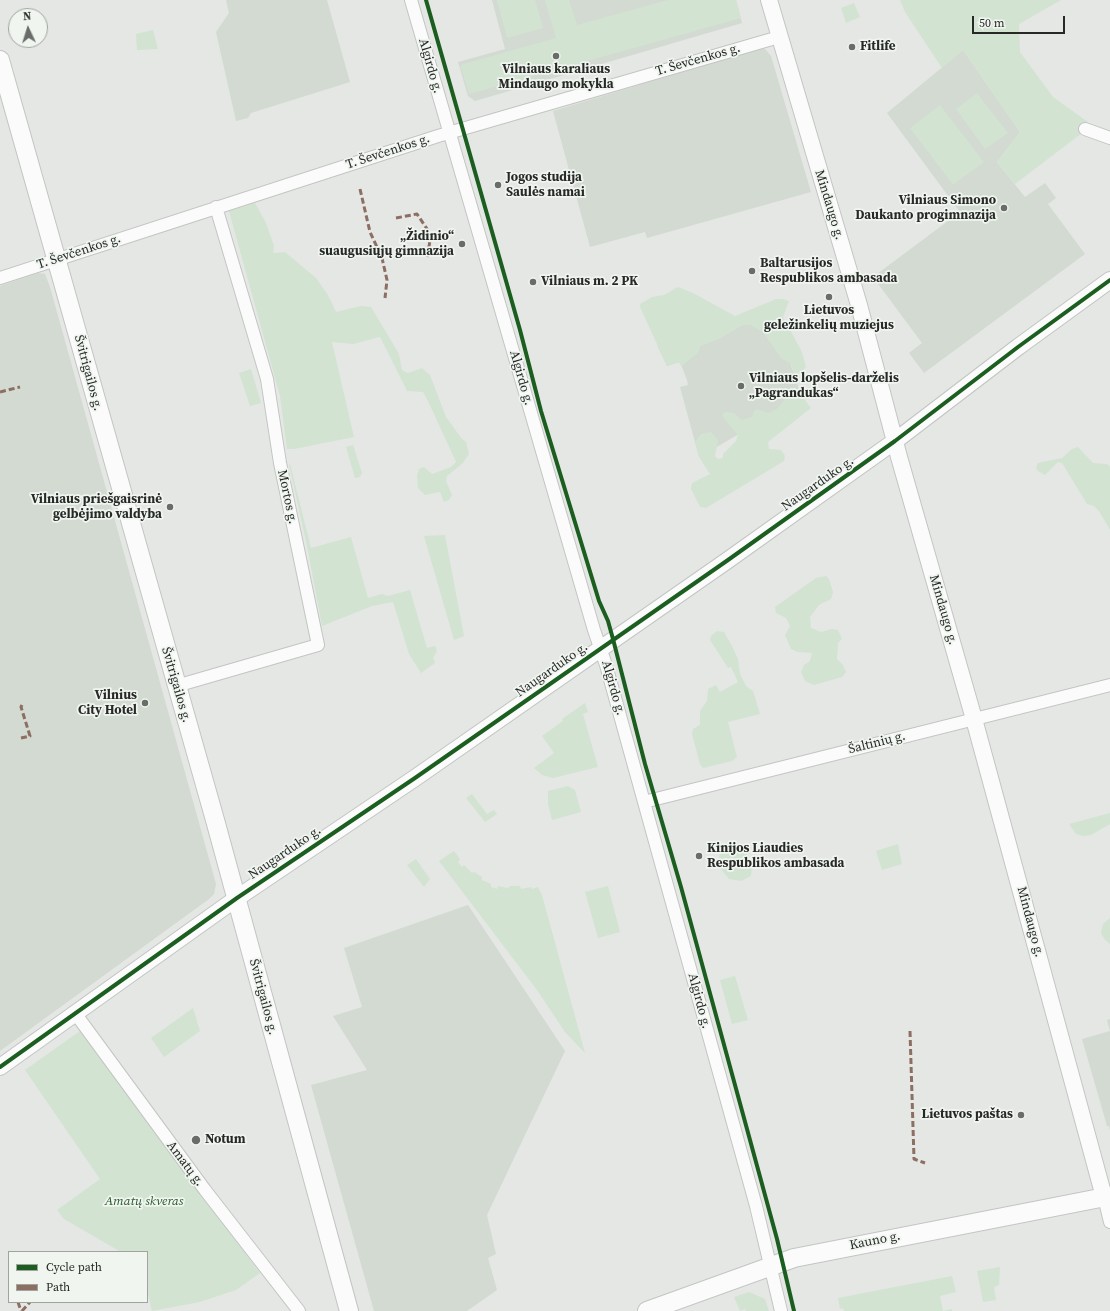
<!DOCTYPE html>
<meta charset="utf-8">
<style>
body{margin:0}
#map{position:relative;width:1110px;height:1311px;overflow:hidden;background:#e4e7e4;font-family:"Source Serif 4",serif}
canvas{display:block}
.legend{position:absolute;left:8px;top:1251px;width:140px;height:52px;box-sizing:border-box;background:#f0f5f0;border:1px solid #a0a3a0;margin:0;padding:5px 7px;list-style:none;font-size:12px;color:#272927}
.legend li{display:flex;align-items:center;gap:8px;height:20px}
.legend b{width:20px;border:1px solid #a0a3a0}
.north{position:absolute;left:8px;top:8px;width:40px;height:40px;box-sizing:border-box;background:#f0f5f0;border:1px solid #a0a3a0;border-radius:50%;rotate:356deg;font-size:11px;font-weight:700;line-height:16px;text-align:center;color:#272927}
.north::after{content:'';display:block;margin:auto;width:14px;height:18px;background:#696c69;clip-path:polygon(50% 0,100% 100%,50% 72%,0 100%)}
.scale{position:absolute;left:972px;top:16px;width:93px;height:18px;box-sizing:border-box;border:2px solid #272927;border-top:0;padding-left:5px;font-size:12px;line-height:14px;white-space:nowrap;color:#272927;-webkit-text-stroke:3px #f0f5f0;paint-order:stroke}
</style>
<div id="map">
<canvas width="1110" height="1311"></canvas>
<ul class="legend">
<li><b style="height:5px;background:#1b5e20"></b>Cycle path</li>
<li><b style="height:5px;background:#8d6e63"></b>Path</li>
</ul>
<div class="north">N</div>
<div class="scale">50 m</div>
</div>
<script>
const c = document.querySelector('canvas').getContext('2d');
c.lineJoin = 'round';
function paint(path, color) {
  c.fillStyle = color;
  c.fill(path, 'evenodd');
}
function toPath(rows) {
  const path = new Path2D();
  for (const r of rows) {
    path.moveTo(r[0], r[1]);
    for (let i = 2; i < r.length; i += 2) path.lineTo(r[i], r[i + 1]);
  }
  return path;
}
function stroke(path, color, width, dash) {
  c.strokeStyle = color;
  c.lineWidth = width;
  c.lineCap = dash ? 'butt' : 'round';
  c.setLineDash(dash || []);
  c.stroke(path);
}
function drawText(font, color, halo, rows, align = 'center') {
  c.font = font + ' "Source Serif 4",serif';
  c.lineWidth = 3.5;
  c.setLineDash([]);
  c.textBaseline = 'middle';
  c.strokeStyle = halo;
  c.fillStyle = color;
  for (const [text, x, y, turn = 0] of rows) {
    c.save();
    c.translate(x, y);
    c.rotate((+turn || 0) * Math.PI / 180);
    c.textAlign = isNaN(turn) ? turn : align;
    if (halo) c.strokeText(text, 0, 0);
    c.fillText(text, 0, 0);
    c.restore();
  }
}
const built = toPath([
 [226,0,327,0,350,82,251,113,248,118,236,121,216,32,229,13],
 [492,0,736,0,742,23,475,101,468,96,458,62,505,49],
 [758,49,765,49,771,56,811,192,647,238,645,232,590,247,553,111],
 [963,50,1020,132,997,162,1025,197,1045,183,1056,198,1048,204,1085,254,924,373,909,353,922,343,873,277,960,212,887,113],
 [38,273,45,274,50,287,216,884,214,894,209,899,0,1051,0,286],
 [773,312,802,398,699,457,680,387,688,385,687,380,680,362,667,366,657,345],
 [468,905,565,1051,487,1215,496,1254,488,1258,497,1290,467,1311,374,1311,311,1085,367,1070,333,1016,362,1007,344,948],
 [1110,1019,1110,1131,1109,1126,1107,1126,1082,1039,1110,1031,1107,1020]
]);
const green = toPath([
 [497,0,535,0,543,28,507,38],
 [545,0,569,0,577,25,668,0,736,0,741,18,469,94,460,65,556,38],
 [900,0,1061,0,1019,24,1020,52,1053,97,1088,122,1082,133,1015,184,997,162,1020,132,963,50,942,68,905,12],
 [854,3,860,17,846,23,841,8],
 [153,30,158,49,137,50,136,34],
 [977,93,1008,133,985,149,956,109],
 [940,105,984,162,953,185,910,128],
 [255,203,266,223,274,246,273,253,285,252,316,278,328,295,336,312,361,306,371,307,399,354,402,370,408,373,422,368,430,375,446,417,462,439,466,442,469,454,463,463,447,476,446,481,452,495,449,500,444,502,440,492,425,495,418,488,417,476,419,469,424,467,432,474,451,467,456,462,428,401,423,392,407,391,380,337,353,344,332,342,354,437,294,449,287,449,280,396,229,211],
 [678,287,693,293,735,316,776,299,783,299,789,301,783,317,802,352,806,367,795,378,791,364,781,358,763,332,750,325,743,325,721,338,701,346,697,354,683,365,681,366,679,362,667,366,640,307,640,304,652,297,664,295],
 [251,369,261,403,250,406,239,373],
 [795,387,811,408,768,442,769,449,781,450,785,456,784,461,706,508,700,507,691,489,692,483,710,474,699,457,695,442,701,434,711,432,718,440,715,456,718,459,723,458,723,454,736,441,738,435,725,420,722,415,725,412,734,413,742,420,752,417,754,411,757,409,768,413,777,409,784,400,786,391],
 [353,445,362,473,360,477,355,478,346,447],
 [1078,447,1093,463,1107,464,1110,466,1110,530,1099,511,1094,506,1087,504,1062,463,1058,462,1045,475,1038,471,1036,468,1038,463,1062,458,1072,449],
 [290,464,311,548,351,537,368,598,382,594,388,596,410,590,427,648,435,646,437,651,433,658,435,663,421,673,409,654,393,602,372,606,322,626,307,546,289,465],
 [445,535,464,636,454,640,424,536],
 [826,576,829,579,833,592,831,599,819,605,810,617,811,628,821,632,832,629,838,630,842,639,838,643,837,659,843,665,846,672,842,677,814,685,805,681,801,672,804,665,810,661,812,653,798,652,791,649,785,635,790,626,786,618,776,613,775,607,816,578],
 [717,631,724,632,732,646,738,659,740,674,746,686,753,691,760,714,728,722,737,757,732,761,703,768,700,764,692,734,693,729,700,725,700,711,707,701,708,689,716,685,720,692,738,682,731,667,728,668,710,640,711,636],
 [585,703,588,712,583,714,598,767,553,778,542,775,534,768,554,753,542,736,563,721,562,719],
 [568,786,575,790,581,812,552,820,548,804,548,791],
 [472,794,487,814,494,810,497,814,485,822,466,798],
 [1110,813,1110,824,1091,835,1083,836,1076,834,1069,824],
 [898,844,902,864,882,870,876,851],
 [733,845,745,850,752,865,751,876,741,881,729,879,721,869,719,857,721,851],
 [454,851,458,856,460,860,458,862,462,867,464,865,472,873,474,872,482,877,482,880,491,884,491,887,497,889,498,886,508,888,510,886,520,886,521,889,531,887,532,889,538,887,542,895,585,1053,565,1032,537,990,439,861],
 [416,859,430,879,424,887,407,865],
 [608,886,620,932,598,938,585,892],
 [1110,918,1110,944,1105,940,1101,933,1103,924],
 [735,976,748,1020,732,1024,720,980],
 [193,1008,200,1031,164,1057,151,1038],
 [80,1031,260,1273,236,1290,200,1302,152,1311,147,1290,147,1252,121,1252,64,1219,57,1210,100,1179,25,1070],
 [1000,1267,999,1285,994,1287,996,1300,983,1302,977,1271],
 [952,1276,956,1292,940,1296,943,1311,952,1309,952,1311,844,1311,843,1308,840,1309,838,1298],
 [749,1292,765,1299,769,1311,746,1311,745,1309,740,1311,734,1297]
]);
const minor = toPath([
 [411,0,594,630,606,665,756,1206,781,1311],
 [1085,129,1110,138],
 [0,278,438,136,779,37],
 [176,686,318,645,280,463,267,379,216,207],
 [644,802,1110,685],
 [75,1013,205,1190,299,1311],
 [1104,1197,1110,1222]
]);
const secondary = toPath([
 [769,0,859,305,899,457,974,719,1104,1197],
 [0,1067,237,898,415,778,728,560,895,441,1018,347,1110,280]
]);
const primary = toPath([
 [0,60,215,820,349,1311],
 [647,1311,794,1258,1110,1196]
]);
const quiet = toPath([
 [360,189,370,232,382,258,387,280,385,298],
 [396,218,417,214,431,235,427,258],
 [0,392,20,387],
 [21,738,30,736,21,707,22,705],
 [910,1031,914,1159,925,1163],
 [18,1302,21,1311],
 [22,1311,30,1302]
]);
const cycleway = toPath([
 [426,0,520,330,541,411,599,601,608,621,613,639,645,764,681,887,777,1239,794,1311],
 [0,1067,237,898,415,778,728,560,895,441,1018,347,1110,280]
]);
const markers = [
 [852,47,4,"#696c69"],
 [556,56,4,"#696c69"],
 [498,185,4,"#696c69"],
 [1004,208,4,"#696c69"],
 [462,244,4,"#696c69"],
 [752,271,4,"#696c69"],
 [533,282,4,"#696c69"],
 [829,297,4,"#696c69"],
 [741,386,4,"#696c69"],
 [170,507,4,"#696c69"],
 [145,703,4,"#696c69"],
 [699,856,4,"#696c69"],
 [1021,1115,4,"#696c69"],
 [196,1140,5,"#696c69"]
];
const poiNames = [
 ["Fitlife",860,47],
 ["Vilniaus karaliaus",556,70,"center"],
 ["Mindaugo mokykla",556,85,"center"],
 ["Jogos studija",506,178],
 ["Saulės namai",506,193],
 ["Vilniaus Simono",996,201,"right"],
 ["Daukanto progimnazija",996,216,"right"],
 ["„Židinio“",454,237,"right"],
 ["suaugusiųjų gimnazija",454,252,"right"],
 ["Baltarusijos",760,264],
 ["Respublikos ambasada",760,279],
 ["Vilniaus m. 2 PK",541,282],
 ["Lietuvos",829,311,"center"],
 ["geležinkelių muziejus",829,326,"center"],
 ["Vilniaus lopšelis-darželis",749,379],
 ["„Pagrandukas“",749,394],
 ["Vilniaus priešgaisrinė",162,500,"right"],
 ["gelbėjimo valdyba",162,515,"right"],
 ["Vilnius",137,696,"right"],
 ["City Hotel",137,711,"right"],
 ["Kinijos Liaudies",707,849],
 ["Respublikos ambasada",707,864],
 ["Lietuvos paštas",1013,1115,"right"],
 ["Notum",205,1140]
];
const streetNames = [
 ["T. Ševčenkos g.",698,60,-16],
 ["Algirdo g.",430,66,74],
 ["T. Ševčenkos g.",388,152,-18],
 ["Mindaugo g.",829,205,73],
 ["T. Ševčenkos g.",79,252,-18],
 ["Švitrigailos g.",88,373,75],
 ["Algirdo g.",521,378,74],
 ["Naugarduko g.",818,484,-35],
 ["Mortos g.",287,497,78],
 ["Mindaugo g.",943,610,74],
 ["Naugarduko g.",552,670,-35],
 ["Švitrigailos g.",176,685,74],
 ["Algirdo g.",613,688,74],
 ["Šaltinių g.",877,743,-14],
 ["Naugarduko g.",285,853,-34],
 ["Mindaugo g.",1030,922,75],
 ["Švitrigailos g.",263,997,75],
 ["Algirdo g.",699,1001,75],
 ["Amatų g.",185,1164,53],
 ["Kauno g.",875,1241,-11]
];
const parkNames = [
 ["Amatų skveras",144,1202]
];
paint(built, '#d3dad2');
paint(green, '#d2e3d2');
stroke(minor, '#c3c5c3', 14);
stroke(secondary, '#c3c5c3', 18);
stroke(primary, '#c3c5c3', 20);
stroke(minor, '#fbfbfb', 12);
stroke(secondary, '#fbfbfb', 16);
stroke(primary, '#fbfbfb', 18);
stroke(quiet, '#8d6e63', 3, [6, 3]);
stroke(cycleway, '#1b5e20', 4);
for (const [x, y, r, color] of markers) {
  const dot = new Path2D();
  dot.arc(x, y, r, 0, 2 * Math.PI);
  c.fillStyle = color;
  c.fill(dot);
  stroke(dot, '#f0f5f0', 1.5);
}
drawText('bold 13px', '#272927', '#f0f5f0', poiNames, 'left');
drawText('13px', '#272927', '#f0f5f0', streetNames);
drawText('italic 13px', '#28572c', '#f0f5f0', parkNames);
</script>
